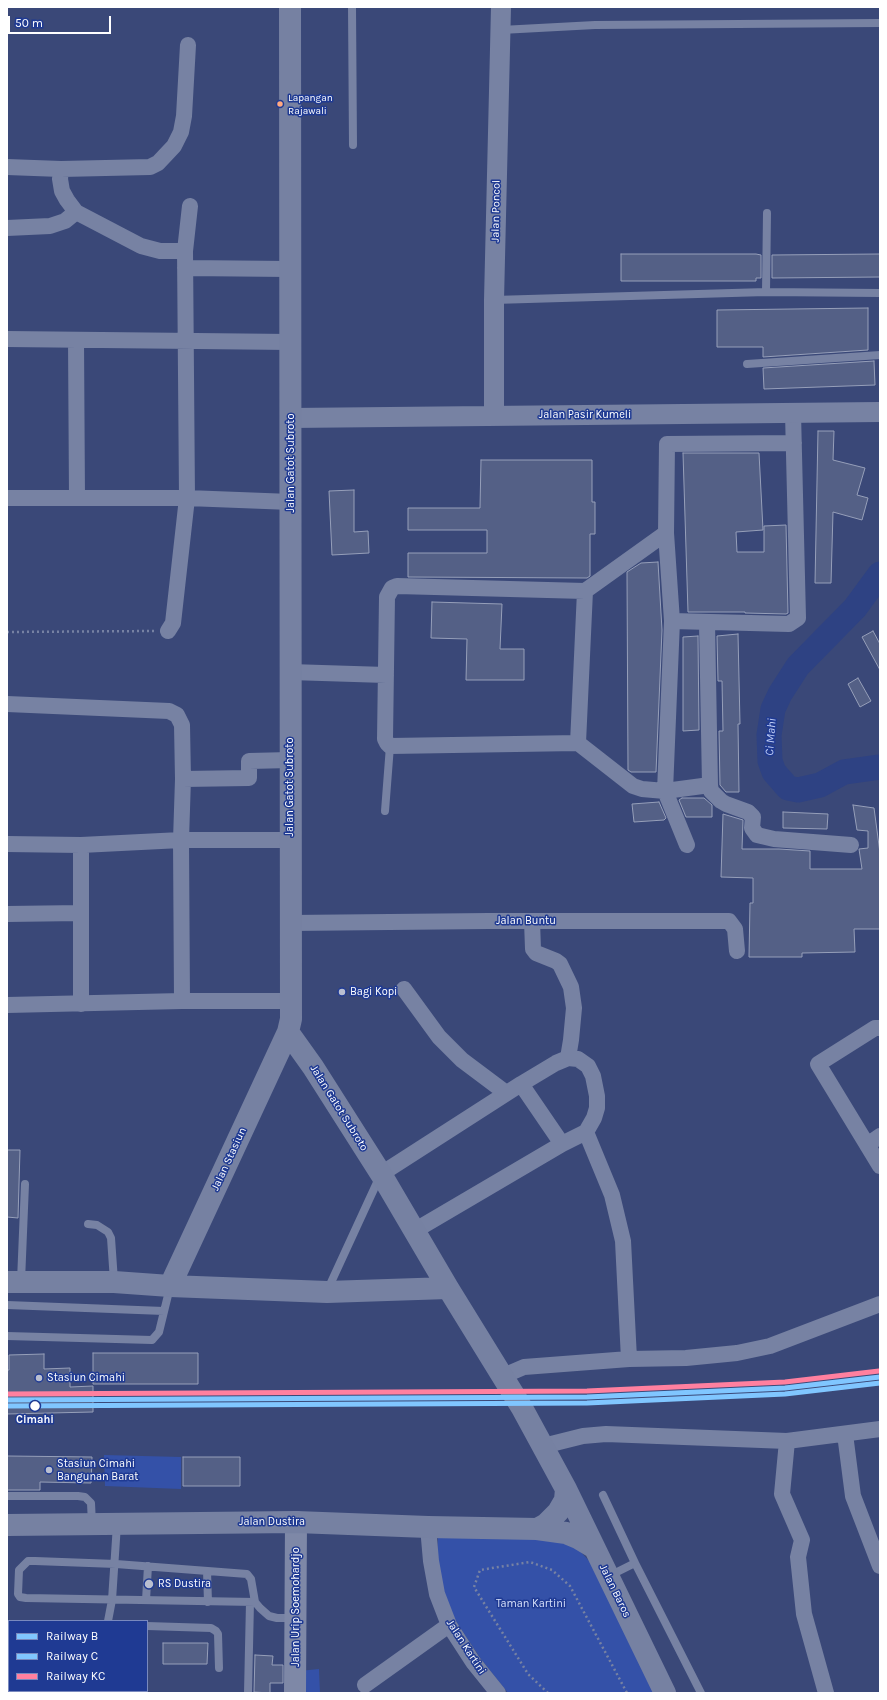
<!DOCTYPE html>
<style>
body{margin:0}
#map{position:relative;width:887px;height:1700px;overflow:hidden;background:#3a4878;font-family:Karla,sans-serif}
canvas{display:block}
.frame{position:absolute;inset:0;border:8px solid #fff;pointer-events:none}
.legend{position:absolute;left:8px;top:1620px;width:140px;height:72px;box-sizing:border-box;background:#1f3a93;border:1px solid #7989be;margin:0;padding:5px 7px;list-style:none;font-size:12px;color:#fff}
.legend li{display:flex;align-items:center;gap:8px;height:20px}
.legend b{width:20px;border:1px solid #7989be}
.scale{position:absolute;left:8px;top:16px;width:103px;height:18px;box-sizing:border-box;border:2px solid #fff;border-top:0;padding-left:5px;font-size:12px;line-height:14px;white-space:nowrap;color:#fff;-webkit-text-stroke:3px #1f3a93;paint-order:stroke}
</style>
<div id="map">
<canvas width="887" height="1700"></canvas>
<div class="frame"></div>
<ul class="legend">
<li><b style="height:5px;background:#80c6ff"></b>Railway B</li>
<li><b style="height:5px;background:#80c6ff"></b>Railway C</li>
<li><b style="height:5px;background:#ff809f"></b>Railway KC</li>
</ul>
<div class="scale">50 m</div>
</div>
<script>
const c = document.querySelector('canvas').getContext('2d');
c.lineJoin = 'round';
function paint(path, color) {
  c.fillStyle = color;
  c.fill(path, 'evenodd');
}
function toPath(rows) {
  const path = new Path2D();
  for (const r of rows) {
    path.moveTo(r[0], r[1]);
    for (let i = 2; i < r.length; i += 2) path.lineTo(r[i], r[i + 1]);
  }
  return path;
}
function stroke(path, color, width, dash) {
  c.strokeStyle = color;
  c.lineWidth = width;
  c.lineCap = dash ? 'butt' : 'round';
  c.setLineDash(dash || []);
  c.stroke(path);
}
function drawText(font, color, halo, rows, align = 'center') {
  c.font = font + ' Karla,sans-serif';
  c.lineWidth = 3;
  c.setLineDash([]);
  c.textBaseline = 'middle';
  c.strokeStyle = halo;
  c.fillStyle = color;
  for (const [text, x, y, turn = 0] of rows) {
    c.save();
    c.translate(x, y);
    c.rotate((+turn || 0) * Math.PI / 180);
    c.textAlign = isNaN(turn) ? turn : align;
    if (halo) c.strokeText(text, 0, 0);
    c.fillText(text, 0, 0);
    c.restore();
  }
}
const green = toPath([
 [104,1455,181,1457,181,1489,105,1486],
 [438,1535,569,1539,590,1562,658,1693,508,1693,481,1659,451,1614,440,1587,437,1557],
 [319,1669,320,1693,299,1693,299,1671]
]);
const river = toPath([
 [880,574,855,608,798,666,780,694,773,709,769,735,770,761,774,772,788,788,798,790,820,785,844,772,880,767]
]);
const building = toPath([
 [621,254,756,254,761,255,761,278,756,278,756,281,621,281,621,254],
 [880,254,880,277,772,278,772,255,880,254],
 [868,308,868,350,763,357,763,347,717,347,717,310,868,308],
 [874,361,875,385,764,389,763,368,874,361],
 [818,431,834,431,833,460,865,468,857,495,868,498,862,520,833,512,831,583,815,583,818,431],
 [683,453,759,453,763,530,736,532,737,552,764,552,764,526,786,525,788,613,786,614,745,613,745,612,688,612,683,453],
 [481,460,592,460,592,502,595,502,595,534,590,534,590,576,587,578,408,577,408,553,487,553,487,530,408,530,408,508,480,508,481,460],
 [354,490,354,532,368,531,369,553,332,555,329,491,354,490],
 [658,562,662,630,656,772,631,772,628,770,627,572,641,563,658,562],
 [432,602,502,604,500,649,524,649,524,680,466,680,467,639,431,638,432,602],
 [873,631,880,644,880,670,862,637,873,631],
 [738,634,740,724,738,724,739,792,726,792,720,785,719,731,723,731,722,681,718,681,717,636,738,634],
 [698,636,699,730,683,731,683,637,698,636],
 [858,678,871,701,860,707,848,684,858,678],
 [682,798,704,798,712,805,712,817,686,817,679,800,682,798],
 [659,802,666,818,664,820,634,822,632,804,659,802],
 [853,805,874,808,880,853,880,929,854,929,855,952,802,953,802,957,749,957,750,903,753,903,753,878,721,877,723,814,743,820,742,849,779,849,810,851,810,869,862,869,859,849,868,848,868,831,857,830,853,805],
 [783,812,828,814,827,829,783,828,783,812],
 [7,1150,20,1150,18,1218,7,1217,7,1150],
 [93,1353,198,1353,198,1384,93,1384,93,1353],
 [44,1354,44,1369,70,1368,70,1387,93,1386,93,1412,7,1414,7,1370,9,1370,9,1355,44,1354],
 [7,1456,92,1457,91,1483,40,1482,40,1490,7,1490,7,1456],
 [183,1457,240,1457,240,1486,183,1486,183,1457],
 [163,1643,208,1643,207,1664,163,1664,163,1643],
 [255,1655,273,1656,272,1665,283,1665,283,1683,270,1683,270,1693,254,1692,255,1655]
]);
const path = toPath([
 [7,632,154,631],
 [548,1693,528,1674,474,1587,480,1570,530,1562,552,1570,570,1586,627,1693]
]);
const service = toPath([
 [352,7,353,145],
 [501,30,595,25,880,23],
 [766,292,767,213],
 [494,300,766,292,880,293],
 [747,364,880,355],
 [385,811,390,746],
 [88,1224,97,1225,108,1232,111,1238,114,1281],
 [21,1281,25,1184],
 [328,1289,380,1176],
 [7,1305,164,1311],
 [7,1336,152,1340,159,1332,170,1287],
 [603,1495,635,1563],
 [7,1496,78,1496,85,1497,91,1503,92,1524],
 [207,1571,208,1602],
 [609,1576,635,1563,701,1693],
 [146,1600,148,1566],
 [255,1602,26,1598,20,1597,18,1594,19,1570,28,1561,35,1561,116,1564,247,1574,251,1579,255,1602,260,1608,269,1616,277,1618,295,1618],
 [108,1621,112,1600,117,1524],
 [7,1626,9,1626],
 [147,1626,211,1628,216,1631,218,1634,219,1668],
 [248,1693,250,1602]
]);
const minor = toPath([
 [7,167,61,169,150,167,158,163,174,146,181,132,184,116,188,45],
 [61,169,60,179,62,191,67,200,76,212,141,246,160,251,185,251],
 [7,228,50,226,65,221,76,212],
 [185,268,289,269],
 [7,339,290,342],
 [76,340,77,498],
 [7,498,187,498,291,502],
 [666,533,585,591,397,586,392,588,387,597,385,739,387,743,390,746,578,743,633,786,642,789,665,791,710,785,711,791,721,801,726,804,748,812,753,817,752,828,757,835,774,839,851,845],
 [672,621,789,624,798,618,793,413],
 [707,623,710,785],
 [168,631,173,623,187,498,185,251,190,206],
 [290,672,386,675],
 [7,704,169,711,177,715,182,725,183,779,181,840,182,1001],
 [578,743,585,591],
 [183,779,249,778,249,761,290,760],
 [7,844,81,845,181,840,290,840],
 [687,845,665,791,672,621,666,533,667,444,794,443],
 [7,914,81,913],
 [532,921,533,949,536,953,556,961,560,964,571,987,574,1008,571,1040,568,1058],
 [290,923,489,921,729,921,735,929,737,951],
 [404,989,439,1037,462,1060,506,1093],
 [81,1004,81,845],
 [7,1005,182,1001,290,1001],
 [880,1028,875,1028,818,1064,880,1166],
 [586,1132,612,1195,623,1241,629,1359],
 [867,1145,880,1136],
 [381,1174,521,1084,562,1144,586,1132,594,1118,597,1108,597,1096,593,1076,588,1066,578,1059,568,1058,556,1063,521,1084],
 [414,1231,562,1144],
 [503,1376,524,1367,629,1359,686,1358,737,1353,770,1346,880,1304],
 [845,1434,853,1496,880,1566],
 [787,1441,782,1494,802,1540,798,1557,804,1614,826,1693],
 [543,1446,583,1436,606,1434,787,1441,880,1429],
 [428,1527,431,1561,437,1594,449,1625,473,1662,498,1693],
 [365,1685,449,1625]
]);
const tertiary = toPath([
 [494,415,494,300,501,7],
 [291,418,880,412]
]);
const secondary = toPath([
 [295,1693,296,1522]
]);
const primary = toPath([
 [288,1032,313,1067,381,1174,448,1288,522,1408,566,1489,665,1693],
 [7,1282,114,1282,170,1286,327,1292,448,1288],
 [170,1286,288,1032,291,1019,290,7],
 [7,1525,296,1522,428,1527,537,1529,566,1533,578,1538,593,1547],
 [537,1529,546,1524,558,1512,565,1500,566,1489]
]);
const rail1 = toPath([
 [7,1400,587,1397,785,1388,880,1377]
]);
const rail2 = toPath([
 [7,1406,587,1403,785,1394,880,1383]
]);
const rail3 = toPath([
 [7,1394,587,1391,785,1382,879,1371]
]);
const markers = [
 [280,104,3.5,"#ffa980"],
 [342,992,4,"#babfd0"],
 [39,1378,4,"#babfd0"],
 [35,1406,5.5,"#fff"],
 [49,1470,4,"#babfd0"],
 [149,1584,5,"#babfd0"]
];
const busNames = [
 ["Lapangan",288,98],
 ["Rajawali",288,111]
];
const streetNames = [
 ["Jalan Poncol",496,211,-89],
 ["Jalan Pasir Kumeli",585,415],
 ["Jalan Gatot Subroto",291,463,-90],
 ["Jalan Gatot Subroto",290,787,-90],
 ["Jalan Buntu",526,921],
 ["Jalan Gatot Subroto",339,1108,58],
 ["Jalan Stasiun",229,1159,-65],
 ["Jalan Dustira",272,1522],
 ["Jalan Baros",615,1591,64],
 ["Jalan Urip Soemohardjo",296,1607,-90],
 ["Jalan Kartini",466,1647,57]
];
const poiNames = [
 ["Bagi Kopi",350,992],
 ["Stasiun Cimahi",47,1378],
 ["Stasiun Cimahi",57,1464],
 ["Bangunan Barat",57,1477],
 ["RS Dustira",158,1584]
];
const stopNames = [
 ["Cimahi",35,1420]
];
const parkNames = [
 ["Taman Kartini",531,1604]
];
const waterNames = [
 ["Ci Mahi",771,737,-86]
];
paint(green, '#3451a8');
stroke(river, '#2e4283', 25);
paint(building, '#546086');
stroke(building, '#969fb9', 1);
stroke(path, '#7782a3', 2.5, [2, 3]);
stroke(service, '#7782a3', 8);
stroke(minor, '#7782a3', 16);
stroke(tertiary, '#7782a3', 20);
stroke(secondary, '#7e88a7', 22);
stroke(primary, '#7681a2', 22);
stroke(rail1, '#80c6ff', 5);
stroke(rail2, '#80c6ff', 5);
stroke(rail3, '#ff809f', 5);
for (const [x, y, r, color] of markers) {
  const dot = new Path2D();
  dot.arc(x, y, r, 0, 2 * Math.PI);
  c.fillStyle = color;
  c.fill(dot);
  stroke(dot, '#1f3a93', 1.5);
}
drawText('10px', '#fff', '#1f3a93', busNames, 'left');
drawText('11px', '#fff', '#1f3a93', streetNames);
drawText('11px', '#fff', '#1f3a93', poiNames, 'left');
drawText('bold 11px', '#fff', '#1f3a93', stopNames);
drawText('11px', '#d7e0fa', '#1f3a93', parkNames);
drawText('italic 12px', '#beccf5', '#1f3a93', waterNames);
</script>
